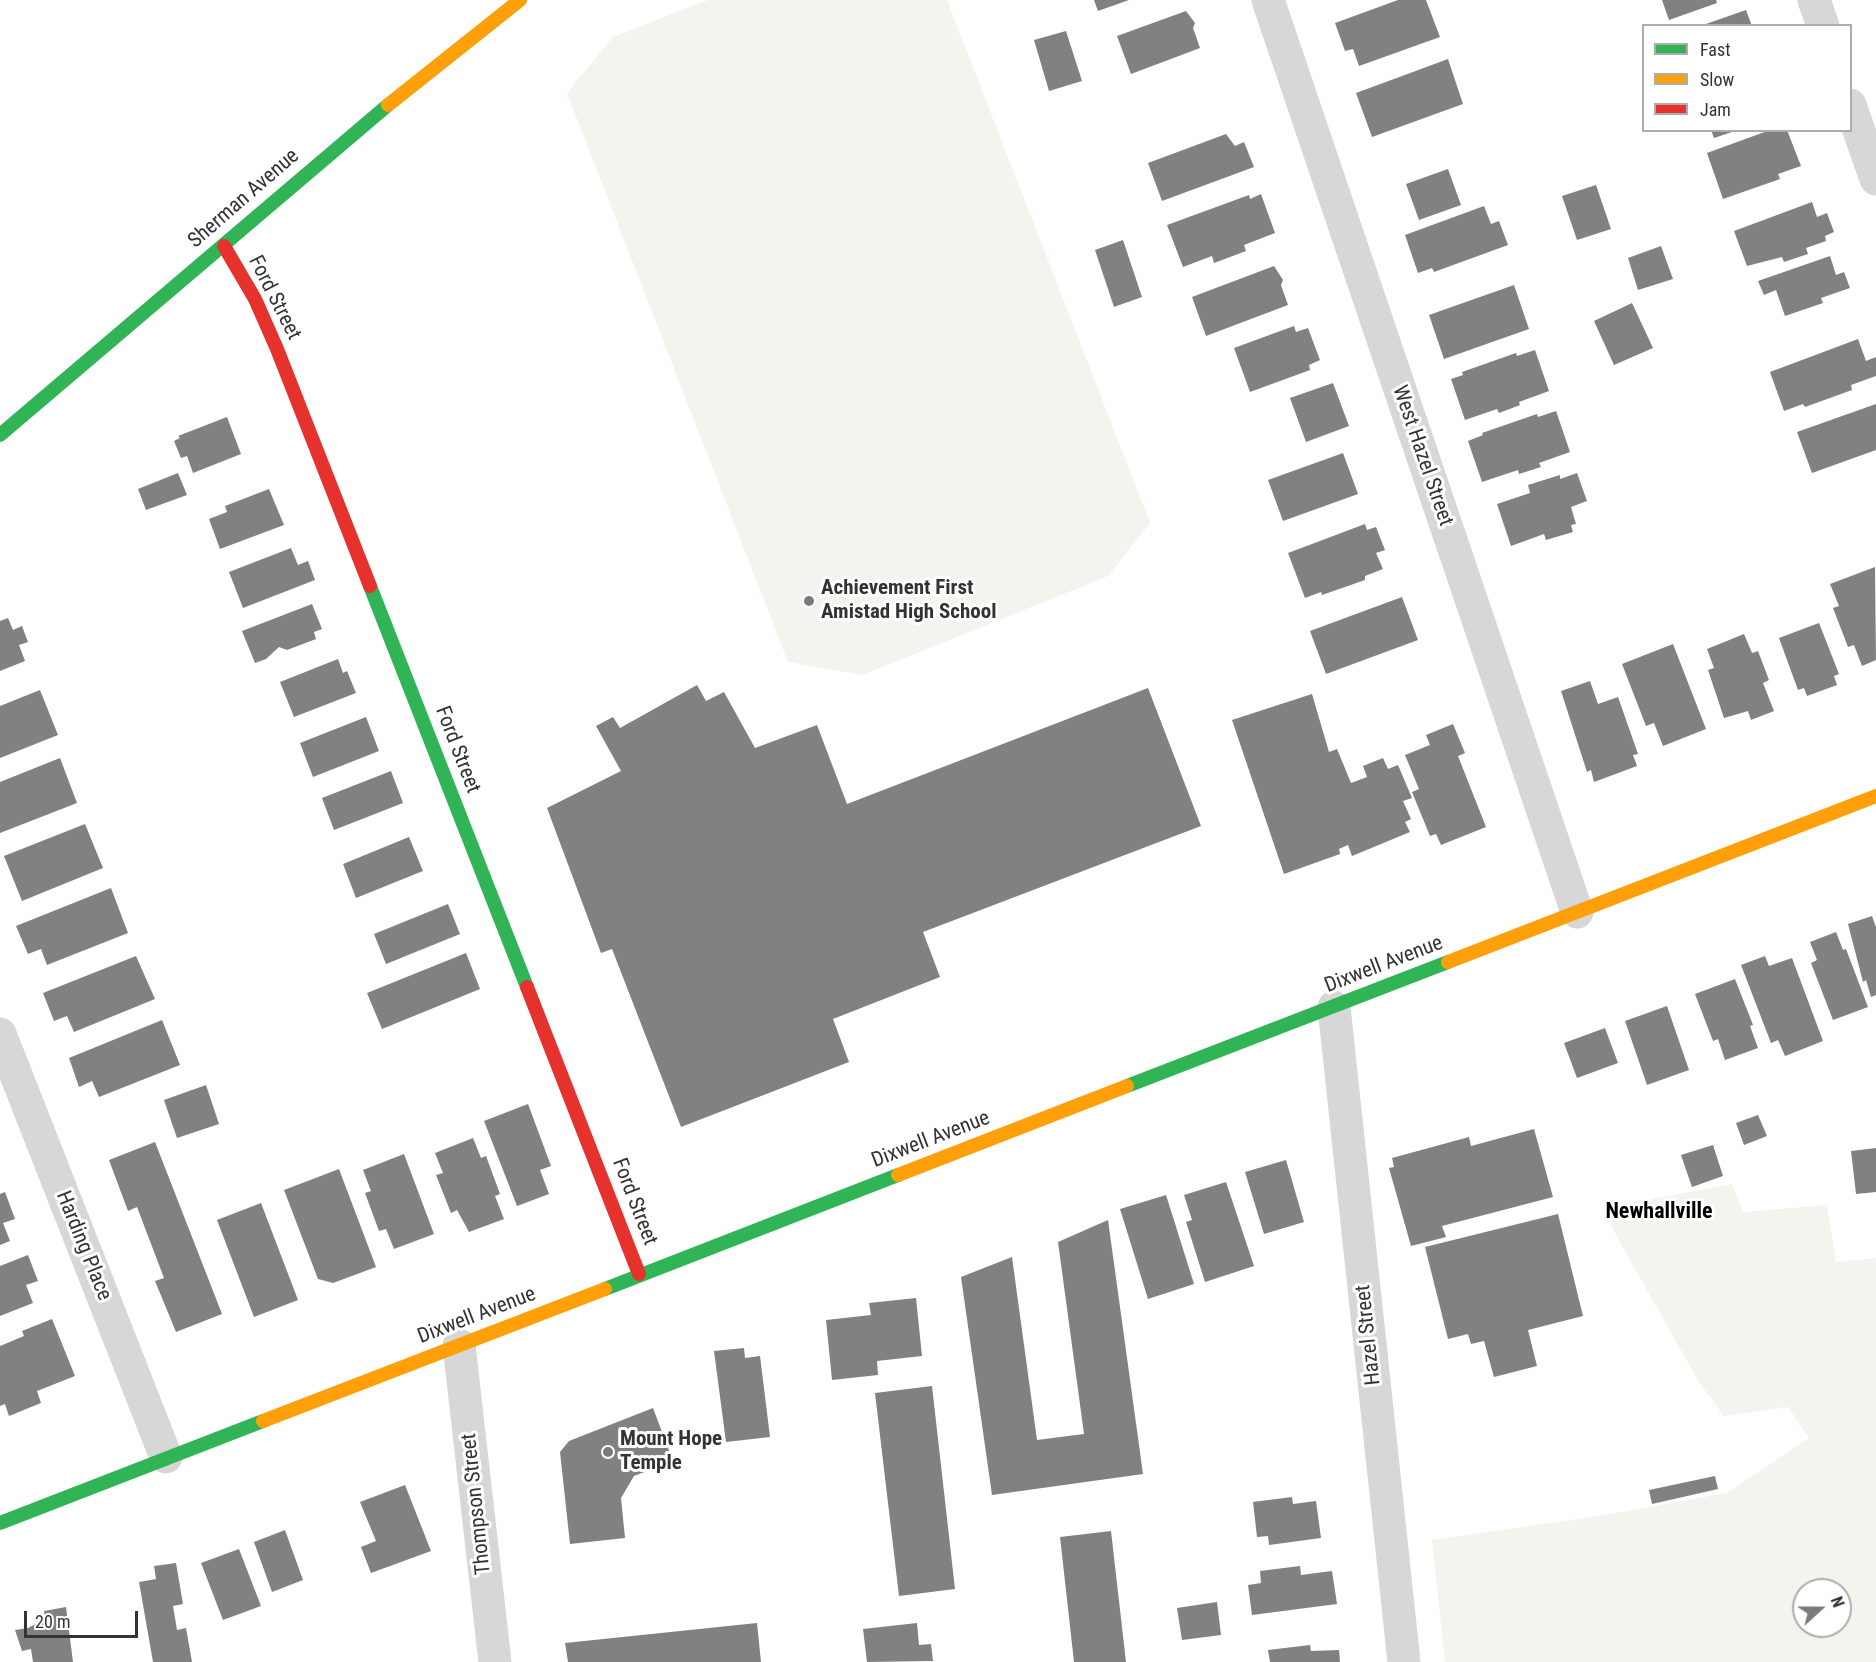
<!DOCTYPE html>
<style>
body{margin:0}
#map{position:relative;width:1876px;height:1662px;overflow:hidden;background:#fff;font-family:"Roboto Condensed",sans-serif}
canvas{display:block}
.legend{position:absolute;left:1642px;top:24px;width:210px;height:108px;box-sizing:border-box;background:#fff;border:2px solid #adadad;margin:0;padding:8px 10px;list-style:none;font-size:18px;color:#333}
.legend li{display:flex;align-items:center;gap:12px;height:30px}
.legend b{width:30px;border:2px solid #adadad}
.north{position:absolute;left:1792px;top:1578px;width:60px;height:60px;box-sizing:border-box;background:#fff;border:2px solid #adadad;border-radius:50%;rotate:69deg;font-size:16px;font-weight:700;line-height:24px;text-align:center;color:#333}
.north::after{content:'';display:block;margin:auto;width:21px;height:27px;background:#7a7a7a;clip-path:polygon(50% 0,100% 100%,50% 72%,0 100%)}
.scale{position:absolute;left:24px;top:1611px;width:114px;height:27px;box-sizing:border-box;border:3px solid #333;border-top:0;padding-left:8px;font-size:18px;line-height:21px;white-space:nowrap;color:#333;-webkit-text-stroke:4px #fff;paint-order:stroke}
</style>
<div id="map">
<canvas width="1876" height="1662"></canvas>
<ul class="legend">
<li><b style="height:8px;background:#30b455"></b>Fast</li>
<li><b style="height:8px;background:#ff9f0a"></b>Slow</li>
<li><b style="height:8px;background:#e5322d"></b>Jam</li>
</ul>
<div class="north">N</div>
<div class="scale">20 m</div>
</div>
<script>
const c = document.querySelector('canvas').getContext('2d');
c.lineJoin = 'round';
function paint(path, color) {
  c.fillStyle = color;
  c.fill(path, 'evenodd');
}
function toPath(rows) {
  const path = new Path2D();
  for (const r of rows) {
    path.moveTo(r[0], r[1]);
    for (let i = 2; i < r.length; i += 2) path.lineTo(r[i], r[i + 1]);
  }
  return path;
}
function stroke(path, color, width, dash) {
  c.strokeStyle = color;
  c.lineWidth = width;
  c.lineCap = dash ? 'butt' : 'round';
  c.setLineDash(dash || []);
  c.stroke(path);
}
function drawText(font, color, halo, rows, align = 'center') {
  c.font = font + ' "Roboto Condensed",sans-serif';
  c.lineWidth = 6;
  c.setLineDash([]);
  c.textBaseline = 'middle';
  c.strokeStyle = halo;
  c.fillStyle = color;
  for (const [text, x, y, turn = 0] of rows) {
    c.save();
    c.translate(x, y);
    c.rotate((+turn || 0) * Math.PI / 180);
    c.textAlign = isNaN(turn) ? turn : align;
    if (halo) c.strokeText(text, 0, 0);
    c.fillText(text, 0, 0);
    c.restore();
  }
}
const green = toPath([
 [708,0,947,0,1150,523,1108,576,862,675,788,662,567,93,613,37],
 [1732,1184,1743,1212,1827,1205,1836,1262,1876,1258,1876,1662,1445,1662,1432,1540,1599,1516,1727,1493,1809,1438,1788,1407,1724,1416,1699,1382,1617,1237,1604,1208],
 [1804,1590,1840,1590,1840,1626,1804,1626]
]);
const building = toPath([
 [1094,0,1129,0,1098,11],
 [1398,0,1426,0,1440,37,1359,66,1353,49,1345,51,1335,23],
 [1662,0,1716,0,1717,3,1669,20],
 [1746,10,1752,26,1703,26,1703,25],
 [1186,11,1195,23,1193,28,1200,48,1131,74,1117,36],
 [1066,31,1082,81,1049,91,1034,40],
 [1448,59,1463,104,1372,137,1356,93],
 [1711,130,1735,130,1735,131,1714,138],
 [1770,130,1787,130,1801,166,1778,174,1780,179,1723,199,1707,153],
 [1226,134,1235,146,1244,142,1254,167,1162,201,1148,163],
 [1448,169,1461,205,1419,220,1406,184],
 [1596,185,1611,229,1577,240,1562,196],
 [1261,194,1275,233,1244,245,1246,251,1214,263,1212,256,1183,267,1167,225,1249,195,1250,199],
 [1812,202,1817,217,1827,213,1834,232,1825,236,1826,241,1806,248,1808,254,1784,262,1782,257,1747,266,1734,231],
 [1484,206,1491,224,1499,221,1508,245,1434,272,1432,268,1418,273,1405,235],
 [1123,240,1142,297,1114,307,1095,250],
 [1661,246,1673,279,1638,290,1628,258],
 [1830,256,1836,275,1844,272,1850,288,1821,298,1823,303,1785,316,1776,290,1764,295,1758,281],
 [1274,266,1283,280,1281,285,1288,305,1206,336,1192,297],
 [1514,285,1529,329,1444,359,1429,315],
 [1632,303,1653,348,1614,365,1594,321],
 [1294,326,1296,332,1308,328,1320,360,1309,365,1310,370,1250,392,1234,348],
 [1858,339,1866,361,1876,357,1876,376,1851,385,1852,390,1805,407,1803,404,1784,411,1770,372],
 [1535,350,1549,391,1519,402,1520,405,1499,413,1497,409,1465,420,1451,379,1463,375,1462,372,1516,353,1517,356],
 [1333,383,1349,426,1306,442,1290,398],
 [1876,404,1876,450,1812,473,1797,432],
 [1556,411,1570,452,1539,463,1541,467,1519,474,1518,470,1482,482,1468,441,1483,435,1482,433,1537,414,1538,417],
 [227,417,241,454,193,473,187,456,181,458,174,441,180,438,178,436],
 [1343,453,1358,494,1283,521,1268,480],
 [178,473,187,495,146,510,138,489],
 [1577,473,1587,501,1571,507,1576,524,1571,525,1573,532,1546,540,1544,534,1511,546,1497,504,1530,493,1528,485,1560,475,1560,479],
 [269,489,284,525,220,549,209,519,227,512,225,506],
 [1365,524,1367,530,1376,527,1385,550,1376,553,1383,569,1365,576,1365,580,1322,595,1321,592,1305,598,1288,553],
 [291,548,298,565,308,561,315,580,243,608,229,572],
 [1875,567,1876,660,1862,666,1854,645,1848,647,1833,608,1839,606,1830,584],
 [1402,597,1418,640,1326,674,1310,631],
 [312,604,322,629,314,632,316,639,287,650,279,647,266,659,255,663,242,631],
 [8,618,13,630,22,626,28,642,19,645,25,661,0,671,0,621],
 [1819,623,1839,674,1834,676,1837,685,1807,696,1804,688,1798,690,1779,638],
 [1744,634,1752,653,1758,651,1769,680,1763,683,1774,711,1751,720,1748,711,1724,718,1708,670,1714,668,1707,649],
 [1673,644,1706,729,1663,746,1654,723,1646,726,1622,664],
 [338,659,343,673,347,671,356,693,294,717,280,682],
 [1590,681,1598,704,1618,697,1638,754,1633,755,1637,766,1594,782,1591,770,1587,772,1561,691],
 [697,685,706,701,724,692,755,748,817,725,847,804,1148,688,1201,826,923,932,940,977,833,1019,849,1062,681,1127,612,949,601,953,547,808,621,771,596,726,613,717,620,728],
 [40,690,58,735,0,758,0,706],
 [1312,694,1329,752,1337,749,1351,783,1367,777,1363,766,1383,758,1388,769,1398,765,1412,798,1403,801,1411,819,1405,822,1410,832,1352,856,1348,845,1339,849,1340,854,1284,874,1232,720],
 [366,717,379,751,313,777,300,743],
 [1453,724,1465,753,1458,756,1486,827,1441,845,1436,834,1430,836,1412,792,1419,789,1405,755,1430,745,1426,735],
 [60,758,77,803,0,833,0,782],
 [391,771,403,803,334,830,322,798],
 [85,824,103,868,22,901,4,856],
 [409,837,423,871,356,898,343,864],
 [111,888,128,933,47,965,41,949,28,954,16,926],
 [448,904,460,934,386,964,374,934],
 [1872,916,1876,927,1876,995,1871,997,1866,980,1863,982,1848,924],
 [1836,932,1843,950,1846,949,1868,1007,1833,1020,1811,963,1817,960,1810,942],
 [466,953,480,989,382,1029,367,993],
 [136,956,155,999,74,1032,67,1016,54,1021,43,993],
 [1765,956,1769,966,1792,958,1823,1041,1785,1056,1778,1040,1771,1043,1741,965],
 [1735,979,1753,1025,1750,1026,1758,1048,1725,1060,1718,1039,1713,1041,1695,994],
 [1667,1006,1689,1070,1647,1085,1625,1021],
 [162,1020,180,1065,99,1097,92,1081,79,1087,69,1058],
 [1605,1028,1618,1063,1577,1078,1564,1043],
 [206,1085,219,1124,177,1138,164,1100],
 [528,1104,551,1166,540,1170,549,1194,517,1206,484,1121],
 [1758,1115,1767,1136,1744,1145,1736,1123],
 [1534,1129,1553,1197,1442,1226,1446,1237,1411,1246,1389,1168,1394,1167,1392,1158,1469,1137,1471,1146],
 [473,1138,481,1158,486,1156,500,1194,495,1196,504,1219,469,1232,457,1210,451,1213,436,1175,443,1173,435,1153],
 [155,1142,222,1314,176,1332,155,1281,164,1278,137,1207,128,1211,109,1160],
 [1713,1145,1723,1176,1692,1187,1681,1155],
 [1876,1148,1876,1192,1856,1194,1851,1151],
 [404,1154,434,1234,394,1249,386,1229,379,1231,365,1193,371,1191,363,1170],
 [1286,1160,1304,1222,1264,1234,1245,1172],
 [339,1169,376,1267,333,1283,318,1279,284,1190],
 [1226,1182,1254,1266,1205,1282,1186,1222,1192,1220,1184,1195],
 [5,1192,15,1219,3,1223,10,1241,0,1245,0,1194],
 [1166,1195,1194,1284,1148,1299,1120,1209],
 [261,1203,298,1300,254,1317,217,1220],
 [1558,1214,1583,1316,1528,1330,1537,1366,1494,1377,1484,1341,1471,1344,1468,1334,1448,1339,1425,1247],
 [1108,1220,1143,1474,992,1495,961,1277,1012,1257,1037,1440,1084,1434,1058,1242],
 [28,1255,38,1281,26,1285,33,1303,0,1316,0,1266],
 [916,1298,922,1356,877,1361,878,1375,832,1380,826,1320,871,1315,869,1303],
 [52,1319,75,1376,37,1391,41,1403,9,1416,5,1404,0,1406,0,1346,24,1336,22,1331],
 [744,1348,745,1358,760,1356,770,1437,726,1442,714,1351],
 [932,1386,955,1589,899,1596,875,1393],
 [653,1408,673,1461,634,1476,621,1498,625,1538,570,1544,560,1452,569,1441],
 [1715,1476,1718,1489,1652,1504,1649,1490],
 [405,1485,431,1551,371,1573,361,1547,376,1541,360,1502],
 [1292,1497,1293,1504,1316,1501,1321,1538,1269,1545,1268,1536,1257,1537,1253,1502],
 [285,1530,303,1580,272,1592,254,1542],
 [1111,1531,1126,1662,1074,1662,1060,1537],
 [239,1549,261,1606,223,1620,201,1563],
 [176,1563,183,1604,173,1606,177,1630,186,1628,192,1662,153,1662,139,1582,156,1579,154,1566],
 [1300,1566,1301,1575,1332,1571,1337,1604,1252,1615,1248,1585,1261,1583,1260,1571],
 [1217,1602,1221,1635,1182,1640,1177,1608],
 [66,1607,73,1662,33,1662,31,1649,22,1651,15,1630,28,1628,45,1619,44,1611],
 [757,1623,761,1662,568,1662,565,1643],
 [917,1623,919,1645,931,1644,933,1661,867,1662,863,1629],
 [1310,1645,1311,1651,1339,1650,1340,1662,1270,1662,1268,1650]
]);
const street = toPath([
 [1268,0,1577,912],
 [1814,0,1823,26],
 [1850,105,1876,179],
 [1334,1007,1404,1662],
 [0,1034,166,1457],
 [459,1345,495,1662]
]);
const fast = toPath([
 [0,435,388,105],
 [370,586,527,987],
 [1127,1086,1448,962],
 [605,1289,898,1175],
 [0,1523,263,1421]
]);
const slow = toPath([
 [388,105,520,0],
 [1448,962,1876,796],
 [898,1175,1127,1086],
 [263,1421,605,1289]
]);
const jam = toPath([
 [224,246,255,299,277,349,370,586],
 [527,987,639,1274]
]);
const markers = [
 [809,601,6,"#7a7a7a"],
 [608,1452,6,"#7a7a7a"]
];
const streetNames = [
 ["Sherman Avenue",244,199,-41],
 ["Ford Street",274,298,63],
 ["West Hazel Street",1422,456,71],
 ["Ford Street",457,750,69],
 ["Dixwell Avenue",1384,965,-21],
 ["Dixwell Avenue",931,1140,-21],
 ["Ford Street",634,1202,69],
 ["Harding Place",83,1246,68],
 ["Dixwell Avenue",477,1316,-21],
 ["Hazel Street",1369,1335,-96],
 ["Thompson Street",477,1504,-96]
];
const poiNames = [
 ["Achievement First",821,589],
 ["Amistad High School",821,613],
 ["Mount Hope",620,1440],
 ["Temple",620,1464]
];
const neighbourhoodNames = [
 ["Newhallville",1659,1212]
];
paint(green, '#f1f5ed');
paint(building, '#818181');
stroke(street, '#d7d7d7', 33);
stroke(fast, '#30b455', 14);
stroke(slow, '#ff9f0a', 14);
stroke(jam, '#e5322d', 14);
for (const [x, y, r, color] of markers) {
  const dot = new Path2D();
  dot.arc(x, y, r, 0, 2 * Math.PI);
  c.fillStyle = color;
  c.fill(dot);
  stroke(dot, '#fff', 2);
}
drawText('21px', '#333', '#fff', streetNames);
drawText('bold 21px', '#333', '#fff', poiNames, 'left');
drawText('bold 22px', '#000', '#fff', neighbourhoodNames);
</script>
